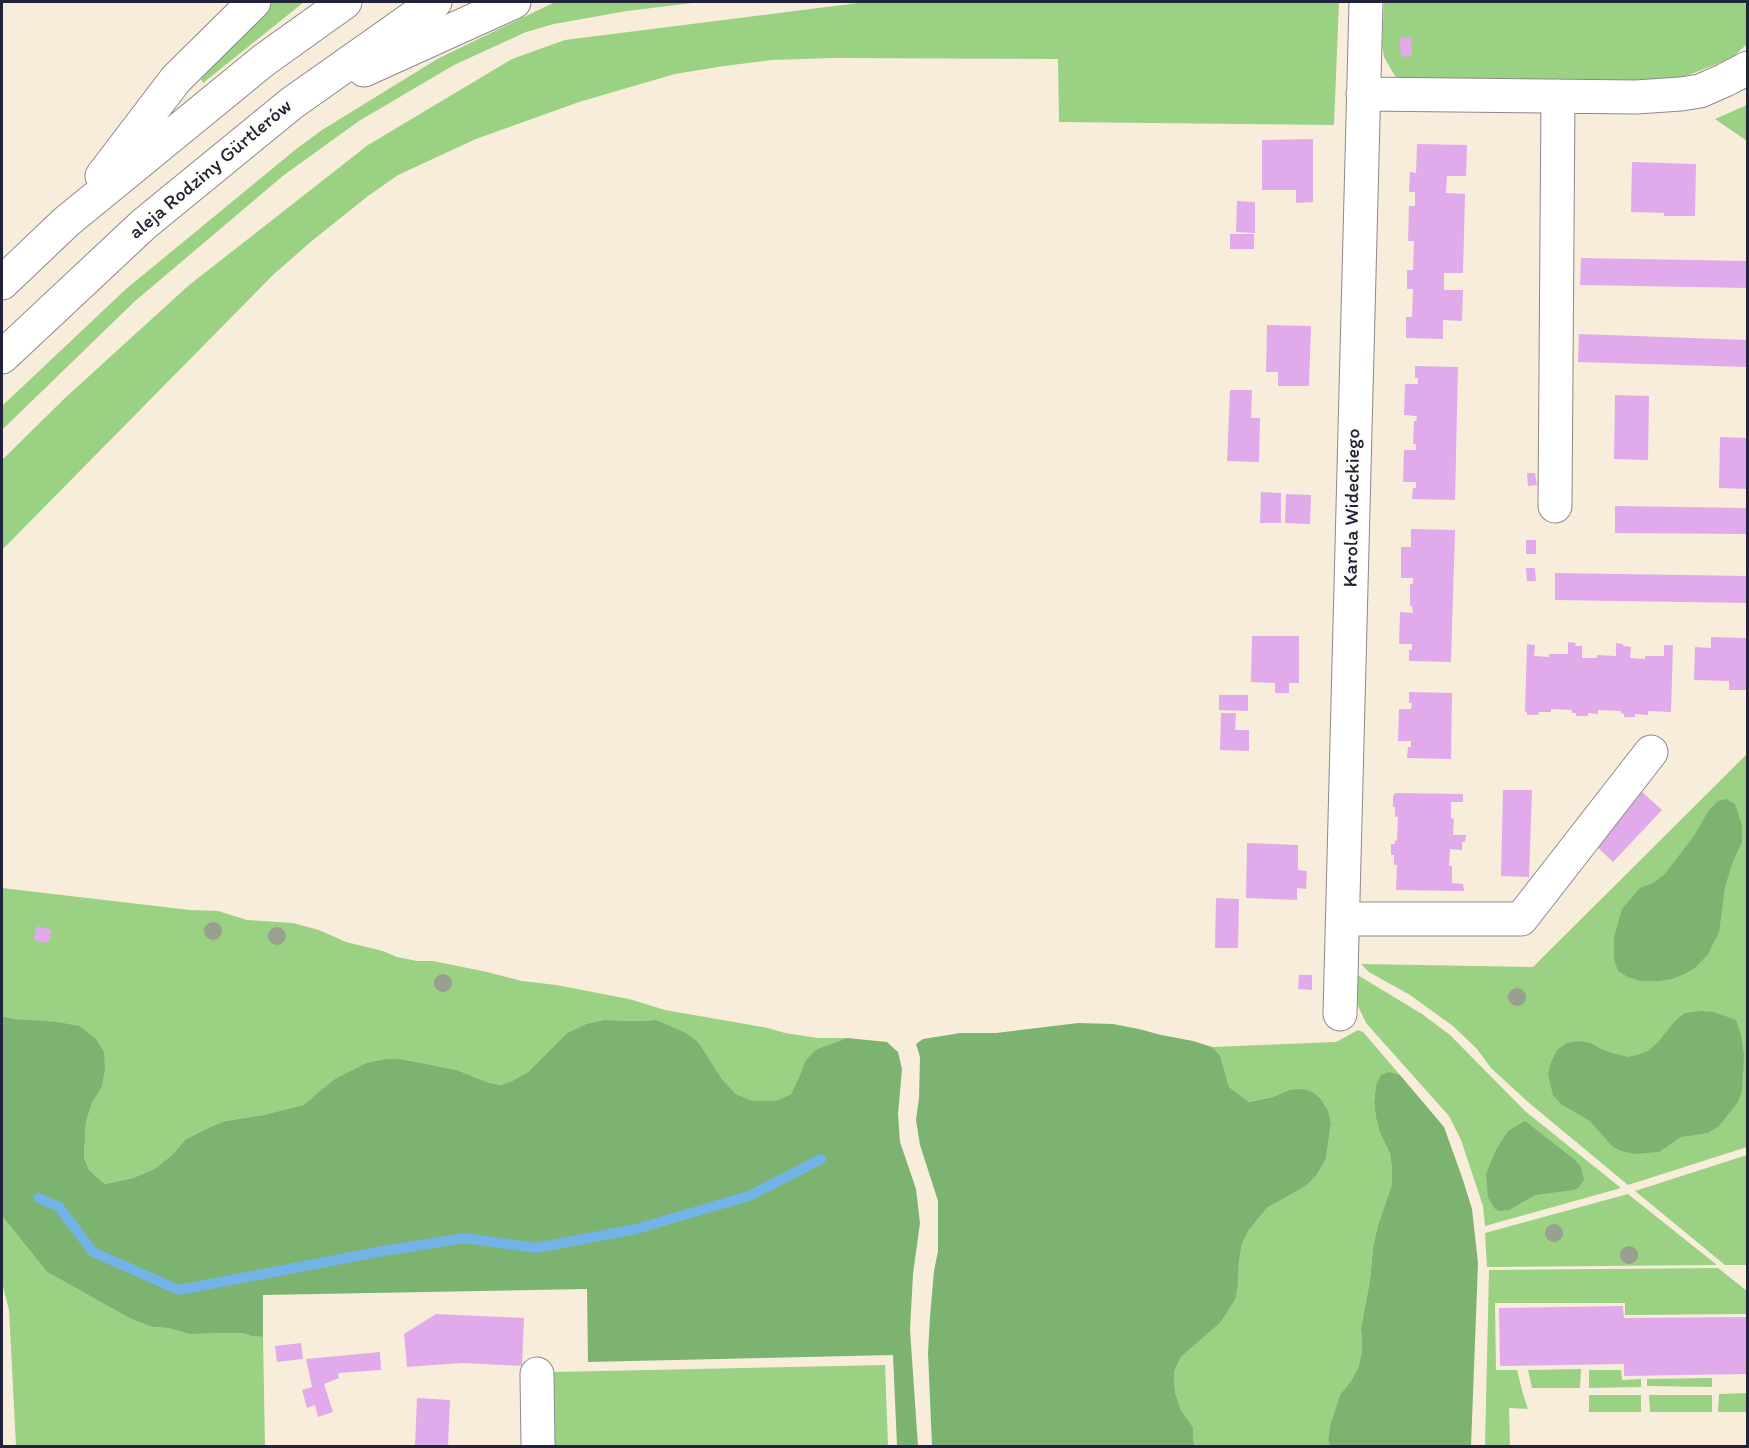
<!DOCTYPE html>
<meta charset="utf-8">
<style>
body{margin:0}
#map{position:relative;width:1749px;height:1448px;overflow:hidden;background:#f8eddb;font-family:Itim,sans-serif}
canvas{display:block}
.frame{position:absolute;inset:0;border:3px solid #22223b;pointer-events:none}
</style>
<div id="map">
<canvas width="1749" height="1448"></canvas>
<div class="frame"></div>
</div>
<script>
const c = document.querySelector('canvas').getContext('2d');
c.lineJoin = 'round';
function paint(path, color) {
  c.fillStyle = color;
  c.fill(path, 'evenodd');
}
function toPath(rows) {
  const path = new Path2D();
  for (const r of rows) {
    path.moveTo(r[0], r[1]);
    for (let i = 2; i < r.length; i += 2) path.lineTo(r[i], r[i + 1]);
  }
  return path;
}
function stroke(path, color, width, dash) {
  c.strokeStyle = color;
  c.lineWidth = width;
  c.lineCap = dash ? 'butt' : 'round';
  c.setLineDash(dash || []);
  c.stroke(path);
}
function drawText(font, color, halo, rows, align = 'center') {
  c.font = font + ' Itim,sans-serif';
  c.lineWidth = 4.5;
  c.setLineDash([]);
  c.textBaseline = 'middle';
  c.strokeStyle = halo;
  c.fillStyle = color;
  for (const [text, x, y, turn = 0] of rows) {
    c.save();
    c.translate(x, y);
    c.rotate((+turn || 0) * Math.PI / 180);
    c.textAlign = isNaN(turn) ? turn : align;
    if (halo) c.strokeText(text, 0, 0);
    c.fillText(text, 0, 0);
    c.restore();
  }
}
const green = toPath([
 [271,2,304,2,203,83,201,79],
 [555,2,701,2,627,11,554,24,526,32,454,65,359,121,284,175,134,302,2,430,2,406,126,289,295,150,322,130,439,58],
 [866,2,1339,2,1334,125,1059,122,1058,59,833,58,772,60,724,66,675,74,579,102,476,139,398,175,368,196,313,240,274,274,2,550,2,460,65,398,188,286,368,145,512,59,565,40],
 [1384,2,1744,2,1747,5,1747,44,1732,58,1686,76,1660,82,1405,81,1395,76,1384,57,1382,45],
 [1747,105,1747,141,1715,119],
 [1747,754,1747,1147,1628,1185,1528,1102,1491,1068,1477,1049,1453,1026,1410,995,1369,972,1361,964,1533,967],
 [2,888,190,910,218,911,247,920,293,923,319,930,346,942,383,951,397,957,417,961,433,961,487,972,522,981,556,985,629,999,665,1010,768,1028,785,1033,818,1038,847,1038,817,1049,791,1094,775,1101,753,1101,736,1094,722,1079,699,1043,656,1020,641,1021,603,1020,586,1024,567,1033,528,1072,512,1081,500,1085,487,1082,457,1070,401,1059,333,1080,305,1105,263,1115,225,1121,210,1127,186,1139,173,1154,156,1168,133,1178,105,1184,89,1170,84,1157,86,1121,93,1101,102,1087,105,1071,31,1021,14,1019,2,1016],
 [1356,974,1422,1014,1450,1035,1525,1111,1621,1188,1485,1226,1483,1206,1461,1140,1449,1116,1366,1023,1358,1006],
 [1358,1030,1363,1032,1400,1075,1389,1073,1376,1085,1374,1102,1376,1118,1380,1133,1390,1154,1392,1168,1392,1184,1378,1225,1373,1247,1370,1280,1361,1328,1362,1351,1358,1368,1351,1381,1340,1396,1330,1425,1328,1440,1330,1446,1194,1446,1193,1427,1181,1410,1175,1392,1174,1372,1181,1357,1220,1323,1227,1313,1236,1298,1238,1285,1239,1262,1242,1244,1249,1230,1267,1208,1306,1186,1316,1176,1326,1159,1331,1123,1328,1110,1320,1098,1313,1092,1289,1090,1273,1097,1249,1102,1229,1087,1220,1055,1212,1047,1336,1042],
 [1747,1155,1747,1265,1725,1265,1635,1191],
 [1628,1194,1717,1265,1487,1267,1485,1233],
 [2,1216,47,1272,131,1319,152,1327,168,1328,189,1334,242,1333,251,1336,263,1337,265,1446,16,1446,9,1310,2,1283],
 [1718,1268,1747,1291,1747,1314,1625,1315,1625,1303,1495,1303,1496,1370,1517,1370,1523,1394,1528,1409,1509,1408,1510,1446,1485,1446,1489,1270],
 [885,1365,888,1446,555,1446,554,1372],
 [1581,1369,1580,1388,1532,1388,1528,1370],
 [1589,1370,1621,1370,1622,1380,1641,1379,1641,1387,1589,1388],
 [1712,1378,1712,1387,1647,1386,1647,1379],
 [1747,1393,1747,1412,1718,1412,1719,1394],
 [1589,1395,1641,1395,1641,1412,1589,1412],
 [1649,1395,1712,1395,1712,1412,1650,1412]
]);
const forest = toPath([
 [1726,799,1735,804,1742,825,1742,842,1732,864,1725,887,1719,932,1708,954,1696,967,1685,974,1672,979,1658,981,1641,981,1628,977,1618,971,1614,959,1614,937,1622,909,1640,888,1653,883,1664,875,1694,836,1709,810,1718,801],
 [1702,1011,1714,1012,1736,1020,1741,1035,1744,1055,1742,1091,1738,1102,1719,1126,1708,1133,1681,1137,1659,1152,1634,1154,1621,1151,1613,1147,1590,1121,1561,1104,1553,1095,1548,1075,1551,1062,1557,1050,1567,1043,1579,1041,1591,1043,1603,1050,1616,1054,1628,1057,1637,1055,1648,1051,1659,1041,1675,1021,1685,1013],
 [2,1016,14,1019,57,1022,79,1026,95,1038,104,1052,105,1071,102,1087,93,1101,86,1121,84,1157,89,1170,105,1184,133,1178,156,1168,173,1154,186,1139,210,1127,225,1121,263,1115,304,1105,333,1080,367,1063,387,1059,401,1059,457,1070,487,1082,500,1085,512,1081,528,1072,567,1033,586,1024,603,1020,641,1021,656,1020,686,1033,699,1043,722,1079,736,1094,753,1101,775,1101,791,1094,799,1078,806,1060,817,1049,847,1038,887,1042,898,1052,902,1069,898,1114,900,1142,916,1189,920,1223,913,1274,910,1330,918,1446,897,1446,893,1355,588,1362,587,1289,263,1295,263,1337,251,1336,242,1333,189,1334,168,1328,152,1327,131,1319,47,1272,2,1216],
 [1078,1023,1113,1024,1139,1029,1161,1035,1193,1041,1212,1047,1220,1055,1229,1087,1249,1102,1273,1097,1289,1090,1303,1089,1313,1092,1320,1098,1328,1110,1331,1123,1326,1159,1316,1176,1306,1186,1267,1208,1249,1230,1242,1244,1239,1262,1238,1285,1236,1298,1227,1313,1220,1323,1181,1357,1174,1372,1175,1392,1181,1410,1193,1427,1194,1446,932,1446,928,1353,930,1317,934,1271,938,1251,938,1201,920,1145,916,1120,919,1098,920,1057,916,1044,923,1039,960,1033,996,1033],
 [1389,1072,1400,1075,1444,1127,1462,1177,1472,1209,1478,1263,1471,1446,1330,1446,1328,1440,1330,1425,1340,1395,1351,1381,1358,1368,1362,1351,1361,1328,1370,1280,1373,1247,1378,1225,1392,1184,1392,1168,1390,1154,1380,1133,1376,1118,1374,1102,1376,1085,1381,1075],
 [1525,1121,1575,1160,1581,1167,1584,1180,1578,1188,1574,1190,1535,1195,1509,1210,1499,1211,1494,1208,1488,1197,1486,1174,1496,1150,1508,1131]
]);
const stream = toPath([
 [39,1198,59,1207,93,1252,179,1290,383,1251,465,1238,536,1248,636,1229,749,1196,821,1159]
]);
const building = toPath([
 [1411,37,1412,56,1401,57,1399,38],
 [1313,139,1313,202,1296,203,1296,190,1262,190,1262,140],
 [1417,144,1467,145,1466,176,1447,176,1446,193,1465,194,1463,273,1444,273,1444,290,1463,290,1462,321,1443,320,1443,339,1406,338,1406,317,1412,317,1413,289,1407,289,1407,270,1413,270,1414,241,1408,241,1409,206,1415,206,1415,192,1409,192,1410,172,1416,173],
 [1632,162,1696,164,1695,216,1664,216,1664,213,1631,212],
 [1237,201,1255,202,1255,233,1236,232],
 [1230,234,1254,234,1254,249,1230,249],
 [1581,258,1748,261,1748,288,1580,285],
 [1267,325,1311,326,1309,386,1278,386,1278,372,1266,372],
 [1579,334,1748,340,1748,367,1578,362],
 [1415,366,1458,367,1455,500,1412,499,1413,488,1416,488,1416,482,1403,482,1404,450,1416,450,1416,444,1413,444,1414,421,1416,421,1417,416,1404,415,1405,384,1418,384,1418,378,1415,378],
 [1230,390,1252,390,1251,418,1260,418,1259,462,1227,461],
 [1615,395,1649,396,1648,460,1614,459],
 [1720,437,1748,438,1748,489,1719,488],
 [1527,473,1535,473,1537,485,1528,486],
 [1261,492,1281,493,1281,523,1260,523],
 [1286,494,1311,495,1310,524,1285,523],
 [1615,506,1748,508,1748,534,1615,533],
 [1411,529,1455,530,1451,662,1409,661,1409,650,1412,650,1412,644,1399,644,1400,612,1413,613,1412,606,1410,606,1410,584,1413,584,1413,578,1401,578,1401,547,1411,547],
 [1526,540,1536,540,1536,554,1526,554],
 [1526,568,1535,568,1536,581,1527,581],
 [1555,573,1748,576,1748,603,1555,600],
 [1252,636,1299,636,1299,683,1289,683,1289,693,1275,693,1275,683,1251,682],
 [1711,637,1748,638,1748,690,1729,690,1729,681,1694,680,1695,647,1711,648],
 [1568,642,1576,643,1575,646,1582,646,1582,658,1597,658,1597,655,1616,656,1616,643,1623,644,1623,646,1631,647,1630,658,1645,659,1645,656,1664,656,1664,645,1673,645,1671,712,1648,711,1648,715,1635,714,1635,717,1624,717,1624,714,1621,713,1621,711,1598,710,1598,714,1588,713,1588,716,1576,716,1576,713,1572,713,1572,710,1551,709,1551,712,1539,712,1538,715,1527,715,1527,712,1525,712,1527,644,1535,645,1534,656,1549,657,1549,654,1568,654],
 [1409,692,1452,693,1451,759,1407,758,1408,747,1411,747,1411,741,1398,741,1399,709,1411,709,1412,703,1409,703],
 [1219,695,1248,695,1248,711,1219,710],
 [1221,713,1236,713,1235,730,1249,730,1249,751,1220,750],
 [1503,790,1532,790,1529,877,1501,876],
 [1641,791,1662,810,1613,862,1593,843],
 [1395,793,1463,794,1463,802,1451,802,1451,818,1454,819,1453,835,1466,835,1465,842,1462,842,1462,850,1450,849,1449,866,1452,866,1452,883,1463,884,1464,891,1396,890,1397,865,1394,865,1394,855,1391,855,1391,844,1395,844,1395,840,1397,841,1398,817,1395,817,1395,807,1393,807,1393,795,1395,795],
 [1247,843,1298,845,1298,870,1307,871,1306,889,1297,888,1297,900,1246,898],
 [1216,898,1239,899,1238,948,1215,948],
 [37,926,52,930,49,941,44,943,35,940,34,937],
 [1299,975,1312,975,1312,990,1298,989],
 [1623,1306,1624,1318,1747,1317,1747,1374,1624,1376,1624,1364,1500,1366,1499,1308],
 [436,1314,524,1318,522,1366,462,1363,407,1367,404,1334],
 [301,1343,303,1359,277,1362,275,1346],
 [380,1352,381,1370,338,1373,339,1378,324,1384,333,1412,318,1417,315,1405,307,1408,302,1390,312,1387,306,1359],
 [417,1398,450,1400,448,1446,415,1446]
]);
const minor = toPath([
 [1363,94,1636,97,1681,94,1700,91,1725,80,1748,68],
 [1555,506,1558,96],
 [1343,919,1521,919,1651,752],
 [1340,1014,1366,2],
 [537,1374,538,1446]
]);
const major = toPath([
 [364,70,514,2],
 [102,176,176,79,254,2],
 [2,283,66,222,264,60,345,2],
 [2,357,144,224,292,103,435,2]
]);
const trees = [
 [213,931],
 [277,936],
 [443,983],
 [1517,997],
 [1554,1233],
 [1629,1255]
];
const streetNames = [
 ["aleja Rodziny Gürtlerów",211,170,-40],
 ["Karola Wideckiego",1353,508,-89]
];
paint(green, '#9bd183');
paint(forest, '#7cb371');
stroke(stream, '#72b4e7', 10);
paint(building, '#e0aaeb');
stroke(minor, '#8d888b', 35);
stroke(major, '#8d888b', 35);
stroke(minor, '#fff', 33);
stroke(major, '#fff', 33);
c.fillStyle = '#999f91';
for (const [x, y] of trees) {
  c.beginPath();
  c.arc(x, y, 9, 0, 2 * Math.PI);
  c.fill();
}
drawText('20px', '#22223b', '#fdfcf7', streetNames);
</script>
